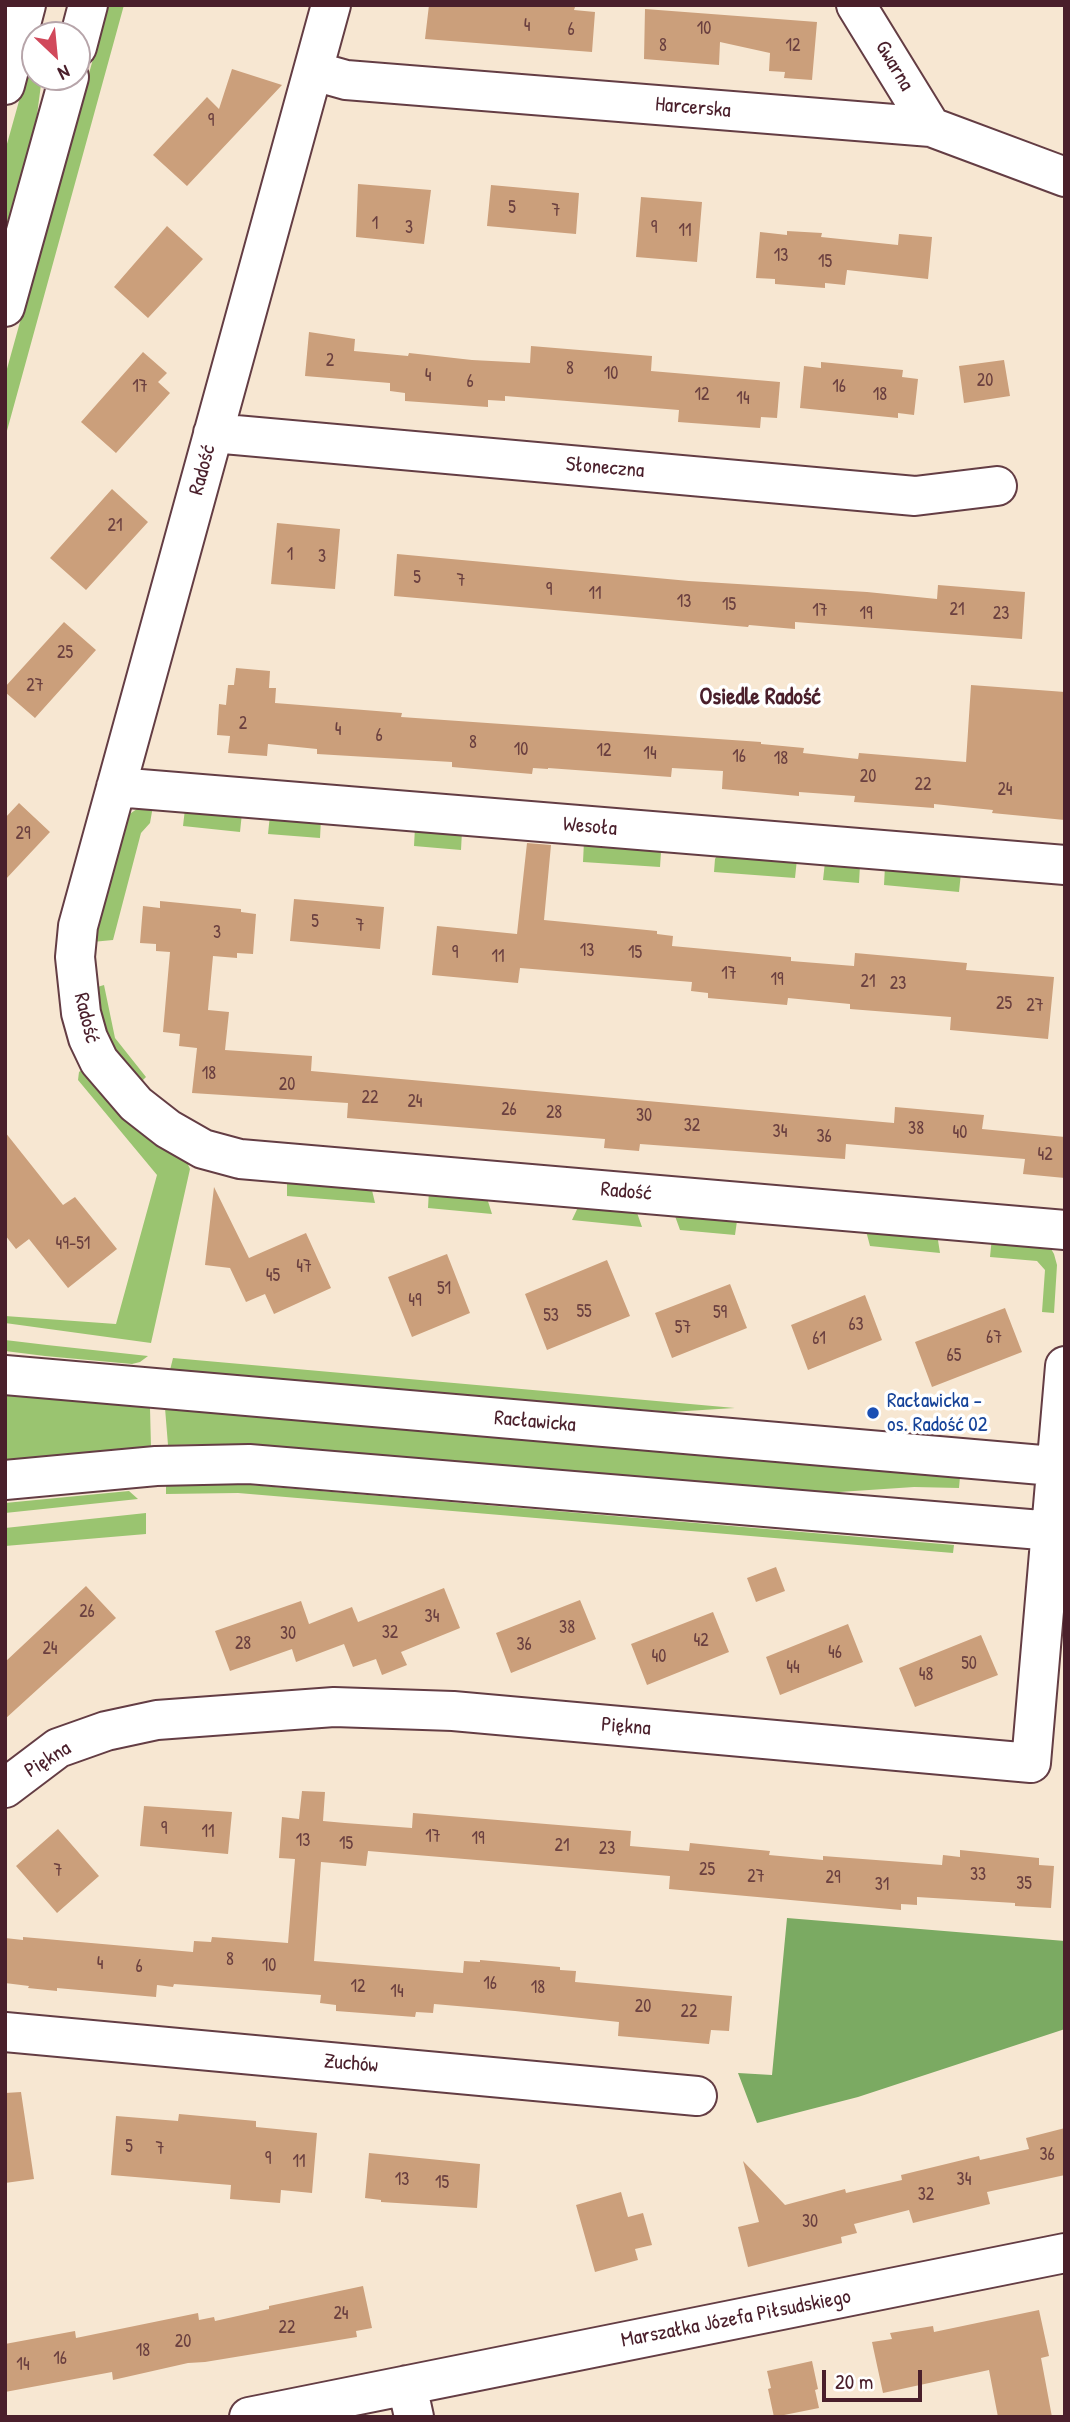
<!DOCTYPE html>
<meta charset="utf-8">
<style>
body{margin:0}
#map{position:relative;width:1070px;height:2422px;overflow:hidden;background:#f7e7d2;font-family:"Patrick Hand",sans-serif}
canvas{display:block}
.frame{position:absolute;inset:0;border:7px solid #4a1f2b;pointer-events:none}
.north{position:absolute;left:21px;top:21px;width:70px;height:70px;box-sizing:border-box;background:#fff;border:2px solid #b7a5aa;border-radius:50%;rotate:154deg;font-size:19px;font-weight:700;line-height:28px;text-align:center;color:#4a1f2b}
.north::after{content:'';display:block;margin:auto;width:24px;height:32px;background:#d1495b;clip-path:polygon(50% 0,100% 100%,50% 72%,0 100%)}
.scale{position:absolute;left:822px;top:2370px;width:100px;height:32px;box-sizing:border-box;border:4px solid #4a1f2b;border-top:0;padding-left:9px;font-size:21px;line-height:24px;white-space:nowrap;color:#4a1f2b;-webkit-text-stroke:5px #fff;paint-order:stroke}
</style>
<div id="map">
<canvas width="1070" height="2422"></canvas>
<div class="frame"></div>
<div class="north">N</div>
<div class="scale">20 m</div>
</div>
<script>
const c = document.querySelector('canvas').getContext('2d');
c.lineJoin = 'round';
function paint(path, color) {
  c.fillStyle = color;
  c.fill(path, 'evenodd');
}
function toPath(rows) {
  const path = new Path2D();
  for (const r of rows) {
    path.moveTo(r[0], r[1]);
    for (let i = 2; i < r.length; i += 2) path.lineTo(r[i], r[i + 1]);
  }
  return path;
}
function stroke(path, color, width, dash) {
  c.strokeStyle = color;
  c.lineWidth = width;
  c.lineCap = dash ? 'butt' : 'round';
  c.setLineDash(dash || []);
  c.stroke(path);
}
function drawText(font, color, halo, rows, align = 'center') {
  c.font = font + ' "Patrick Hand",sans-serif';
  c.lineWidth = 7;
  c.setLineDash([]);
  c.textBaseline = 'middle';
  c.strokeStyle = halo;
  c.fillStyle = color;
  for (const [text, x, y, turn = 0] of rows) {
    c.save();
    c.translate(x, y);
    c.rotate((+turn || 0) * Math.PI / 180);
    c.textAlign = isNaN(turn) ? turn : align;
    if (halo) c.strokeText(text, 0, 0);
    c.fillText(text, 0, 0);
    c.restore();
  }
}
const green = toPath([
 [108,5,124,5,5,438,5,376],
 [35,44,35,77,42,77,35,130,5,238,5,151],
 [153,806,150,823,141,833,113,940,92,942,128,815,140,807],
 [185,809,242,813,240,832,183,826],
 [270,815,321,819,320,838,268,834],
 [415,827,462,831,461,850,414,846],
 [584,841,658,848,661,852,660,867,583,862],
 [719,852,797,859,795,878,714,872,715,859],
 [825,862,860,865,859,883,823,880],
 [885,866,961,873,959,892,884,885],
 [104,985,115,1038,146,1077,138,1085,112,1053,94,988],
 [84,1068,185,1158,190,1169,151,1343,5,1323,5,1316,116,1324,157,1175,78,1080,79,1072],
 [287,1182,371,1186,375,1203,287,1196],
 [429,1190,486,1195,492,1214,428,1208],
 [580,1203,635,1207,642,1227,572,1220],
 [675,1216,737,1221,735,1235,680,1230],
 [865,1227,937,1234,940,1253,870,1246],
 [992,1237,1050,1247,1054,1254,1057,1265,1054,1313,1042,1312,1045,1270,1037,1261,990,1257],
 [5,1340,47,1345,148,1356,140,1362,132,1364,45,1356,5,1351],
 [173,1358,735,1408,670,1412,170,1370],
 [5,1393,150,1408,151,1447,5,1462],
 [165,1408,960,1477,959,1488,914,1487,824,1493,232,1444,168,1445],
 [239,1484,954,1545,953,1553,238,1493,166,1494,166,1485],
 [129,1491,138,1499,5,1513,5,1503],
 [146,1513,146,1534,5,1546,5,1528]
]);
const forest = toPath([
 [787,1918,1065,1941,1065,2029,858,2097,757,2123,738,2073,772,2075]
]);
const building = toPath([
 [429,5,560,5,575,7,574,10,595,12,592,52,425,39],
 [645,9,817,22,812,80,784,78,785,72,769,71,770,53,720,42,719,65,644,59],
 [232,69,282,85,187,186,153,155,207,97,219,109],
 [358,184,431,190,424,244,356,237],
 [491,185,579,193,576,234,487,226],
 [641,197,702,202,697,262,636,257],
 [167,226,203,259,148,318,114,287],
 [787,231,822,233,821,237,898,245,899,234,932,237,928,279,847,270,845,285,825,283,825,288,775,284,775,279,756,278,760,232,787,235],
 [309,332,355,339,354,351,408,356,409,353,472,360,530,363,531,346,652,356,651,371,780,382,777,418,761,417,760,428,678,422,679,410,505,396,505,401,488,400,488,407,405,401,405,393,390,391,390,383,305,376],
 [143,352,167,373,158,382,170,393,116,453,81,422],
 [1004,360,1010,396,964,403,959,366],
 [821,362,903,370,902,377,918,379,914,415,898,413,898,418,800,408,804,366,821,368],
 [112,489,148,522,86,590,50,558],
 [277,523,340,529,335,589,271,584],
 [397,554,689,581,867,592,937,599,938,585,1025,592,1022,639,795,622,795,629,749,625,748,627,394,596],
 [64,622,96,650,35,718,5,692,5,687],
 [236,668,270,671,269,688,276,688,275,703,402,713,401,717,761,742,761,744,804,748,803,753,858,759,859,753,966,762,971,685,1065,692,1065,820,992,813,993,810,934,804,934,808,854,802,855,796,799,792,799,796,722,789,723,771,672,768,671,777,548,768,548,769,533,768,532,774,452,767,452,762,317,754,317,749,268,744,267,756,228,753,230,736,217,735,219,704,226,705,228,685,234,685],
 [19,803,50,832,5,880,5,818],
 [527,843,551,845,544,920,657,931,657,934,673,936,672,946,791,957,791,961,854,966,855,953,967,963,966,970,1054,977,1048,1039,950,1030,951,1017,850,1009,850,1004,788,998,787,1005,708,998,708,993,691,991,692,982,520,968,518,983,432,975,437,926,517,934],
 [294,899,384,907,380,949,290,941],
 [160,901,241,909,241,912,256,914,253,954,237,953,237,958,213,956,208,1010,229,1012,225,1050,312,1056,311,1071,894,1123,895,1107,984,1115,982,1129,1065,1137,1065,1178,1023,1174,1025,1159,846,1144,845,1159,640,1144,639,1151,604,1148,605,1139,347,1118,348,1103,192,1093,197,1048,179,1046,180,1034,163,1032,170,952,156,951,156,944,140,943,143,906,160,908],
 [5,1132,63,1205,75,1197,117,1249,68,1288,29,1239,16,1249,5,1235],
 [214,1187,249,1258,306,1233,331,1288,274,1314,265,1294,246,1302,230,1268,205,1265],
 [447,1254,470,1313,412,1337,388,1277],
 [607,1260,630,1316,547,1350,525,1294],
 [730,1284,747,1328,672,1358,655,1313],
 [865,1295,882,1340,808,1370,791,1325],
 [1005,1308,1022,1352,932,1387,915,1342],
 [776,1567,785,1591,756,1602,747,1578],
 [86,1586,116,1618,5,1719,5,1662],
 [444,1588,460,1628,401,1652,407,1665,382,1675,376,1659,353,1667,344,1644,296,1662,292,1649,230,1671,215,1631,301,1601,309,1624,352,1607,358,1622],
 [580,1600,596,1639,511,1673,496,1633],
 [713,1612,729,1652,647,1685,631,1644],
 [848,1624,863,1662,780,1695,766,1657],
 [981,1635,998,1675,915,1707,899,1668],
 [302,1791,325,1792,323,1821,345,1823,412,1828,413,1813,631,1831,630,1846,689,1851,690,1843,770,1851,769,1855,823,1860,823,1856,942,1865,943,1855,960,1857,960,1850,1039,1858,1039,1865,1054,1866,1051,1908,1015,1906,1015,1903,917,1897,917,1905,901,1904,901,1910,669,1889,670,1876,368,1851,366,1866,321,1862,314,1961,463,1973,464,1961,480,1962,480,1960,560,1967,560,1970,576,1971,575,1982,732,1996,729,2031,711,2030,709,2044,618,2036,619,2022,515,2011,434,2004,433,2013,416,2012,415,2017,336,2011,336,2005,320,2003,321,1995,174,1984,173,1987,157,1985,156,1997,57,1988,57,1991,28,1988,29,1986,5,1983,5,1938,23,1940,23,1937,193,1952,194,1941,211,1942,212,1937,288,1943,295,1859,279,1858,282,1817,299,1819],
 [144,1806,232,1812,228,1854,140,1846],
 [58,1829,99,1876,57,1913,16,1866],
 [21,2092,34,2179,5,2183,5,2093],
 [179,2114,256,2121,256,2127,317,2133,312,2193,281,2190,280,2203,230,2199,231,2185,111,2175,116,2116,178,2121],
 [1065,2128,1065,2175,987,2192,990,2204,929,2219,913,2223,909,2210,854,2224,857,2233,841,2237,842,2243,748,2267,738,2227,759,2222,743,2161,785,2205,845,2189,846,2193,902,2180,901,2175,979,2156,980,2160,1029,2149,1026,2138],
 [369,2153,480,2164,477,2208,381,2202,381,2200,365,2198],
 [621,2192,628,2217,643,2213,652,2245,635,2249,638,2260,595,2272,576,2205],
 [363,2286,372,2328,356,2331,357,2337,205,2362,188,2363,113,2380,112,2372,5,2392,5,2344,75,2331,76,2338,198,2313,199,2320,214,2317,215,2321,269,2309,269,2306],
 [1039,2310,1049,2356,1041,2358,1052,2417,998,2417,989,2370,883,2393,872,2342,892,2339,890,2333,933,2326,934,2332],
 [812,2361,818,2389,815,2390,819,2408,774,2417,768,2389,771,2388,767,2371]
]);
const minor = toPath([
 [331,5,78,926,75,957,81,1013,88,1038,99,1061,136,1104,168,1129,203,1149,240,1159,1065,1230],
 [856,5,931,127],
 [77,47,88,5],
 [314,71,346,80,931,127,1065,177],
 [5,85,26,5],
 [5,307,69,77],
 [213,433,915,496,997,486],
 [116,787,1065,865],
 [5,1375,1065,1467],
 [5,1480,156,1466,249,1464,1065,1532],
 [5,1788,58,1748,106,1731,157,1720,334,1707,453,1711,1031,1763,1065,1366],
 [5,2032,697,2096],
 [407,2385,414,2417],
 [249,2417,1065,2253]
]);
const markers = [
 [873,1413,7,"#1a4fb4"]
];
const numberNames = [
 ["4",527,26],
 ["10",704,29],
 ["6",571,30],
 ["8",663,46],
 ["12",793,46],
 ["9",211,121],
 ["5",512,208],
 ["7",556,211],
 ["1",375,224],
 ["3",409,228],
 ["9",654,228],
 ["11",685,231],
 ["13",781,256],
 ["15",825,262],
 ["2",330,361],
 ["8",570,369],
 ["10",611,374],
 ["4",428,376],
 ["20",985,381],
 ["6",470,382],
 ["17",140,387],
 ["16",839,387],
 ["12",702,395],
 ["18",880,395],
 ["14",743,399],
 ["21",115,526],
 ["1",290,555],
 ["3",322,557],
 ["5",417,578],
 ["7",461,581],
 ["9",549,590],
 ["11",595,594],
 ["13",684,602],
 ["15",729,605],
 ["21",957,610],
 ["17",820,611],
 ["19",866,614],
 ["23",1001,614],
 ["25",65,653],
 ["27",35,686],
 ["2",243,724],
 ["4",338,730],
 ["6",379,736],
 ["8",473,743],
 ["10",521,750],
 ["12",604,751],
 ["14",650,754],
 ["16",739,757],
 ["18",781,759],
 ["20",868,777],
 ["22",923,785],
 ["24",1005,790],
 ["29",23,834],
 ["5",315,922],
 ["7",360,926],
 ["3",217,933],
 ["13",587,951],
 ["9",455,953],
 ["15",635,953],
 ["11",498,957],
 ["17",729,974],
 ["19",777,980],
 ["21",868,982],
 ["23",898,984],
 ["25",1004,1004],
 ["27",1035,1006],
 ["18",209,1074],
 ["20",287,1085],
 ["22",370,1098],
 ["24",415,1102],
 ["26",509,1110],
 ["28",554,1113],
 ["30",644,1116],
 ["32",692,1126],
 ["38",916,1129],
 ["34",780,1132],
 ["40",960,1133],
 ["36",824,1137],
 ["42",1045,1155],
 ["49-51",73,1244],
 ["47",304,1267],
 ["45",273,1276],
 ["51",444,1289],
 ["49",415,1301],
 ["55",584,1312],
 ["59",720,1313],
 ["53",551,1316],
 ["63",856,1325],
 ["57",683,1328],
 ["67",994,1338],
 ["61",819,1339],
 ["65",954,1356],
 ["26",87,1612],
 ["34",432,1617],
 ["38",567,1628],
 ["32",390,1633],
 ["30",288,1634],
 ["42",701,1641],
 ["28",243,1644],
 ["36",524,1645],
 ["24",50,1649],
 ["46",835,1653],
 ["40",659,1657],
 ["50",969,1664],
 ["44",793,1668],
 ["48",926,1675],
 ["9",164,1829],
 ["11",208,1832],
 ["17",433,1837],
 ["19",478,1839],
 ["13",303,1841],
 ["15",346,1844],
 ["21",562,1846],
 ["23",607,1849],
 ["25",707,1870],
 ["7",58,1871],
 ["33",978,1875],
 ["27",756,1877],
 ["29",833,1878],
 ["35",1024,1884],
 ["31",882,1885],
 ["8",230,1960],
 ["4",100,1964],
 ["10",269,1966],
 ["6",139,1967],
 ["16",490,1984],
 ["12",358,1987],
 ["18",538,1988],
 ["14",397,1992],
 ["20",643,2007],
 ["22",689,2012],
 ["5",129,2147],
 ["7",160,2149],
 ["36",1047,2155],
 ["9",268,2159],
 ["11",299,2162],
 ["13",402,2180],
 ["34",964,2180],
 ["15",442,2183],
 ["32",926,2195],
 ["30",810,2222],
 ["24",341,2314],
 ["22",287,2328],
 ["20",183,2342],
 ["18",143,2351],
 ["16",60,2359],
 ["14",23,2365]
];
const streetNames = [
 ["Gwarna",894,66,59],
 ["Harcerska",693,108,5],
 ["Słoneczna",605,468,5],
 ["Radość",203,470,-75],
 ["Wesoła",590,827,5],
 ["Radość",86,1018,76],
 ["Radość",626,1192,5],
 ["Racławicka",535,1422,5],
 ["Piękna",626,1727,5],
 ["Piękna",48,1760,-32],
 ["Zuchów",351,2064,5],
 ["Marszałka Józefa Piłsudskiego",736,2319,-11]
];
const transitNames = [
 ["Racławicka -",887,1401],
 ["os. Radość 02",887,1425]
];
const neighbourhoodNames = [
 ["Osiedle Radość",760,698]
];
paint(green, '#9ac470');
paint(forest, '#7baa62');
paint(building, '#cb9f7b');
stroke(minor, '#643d44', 42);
stroke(minor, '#fff', 38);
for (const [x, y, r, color] of markers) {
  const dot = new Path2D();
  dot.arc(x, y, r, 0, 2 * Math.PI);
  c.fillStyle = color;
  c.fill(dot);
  stroke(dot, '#fff', 2.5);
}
drawText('18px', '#6a3f3f', null, numberNames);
drawText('21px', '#4a1f2b', '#fff', streetNames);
drawText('21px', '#164399', '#fff', transitNames, 'left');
drawText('bold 23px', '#4a1f2b', '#fff', neighbourhoodNames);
</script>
